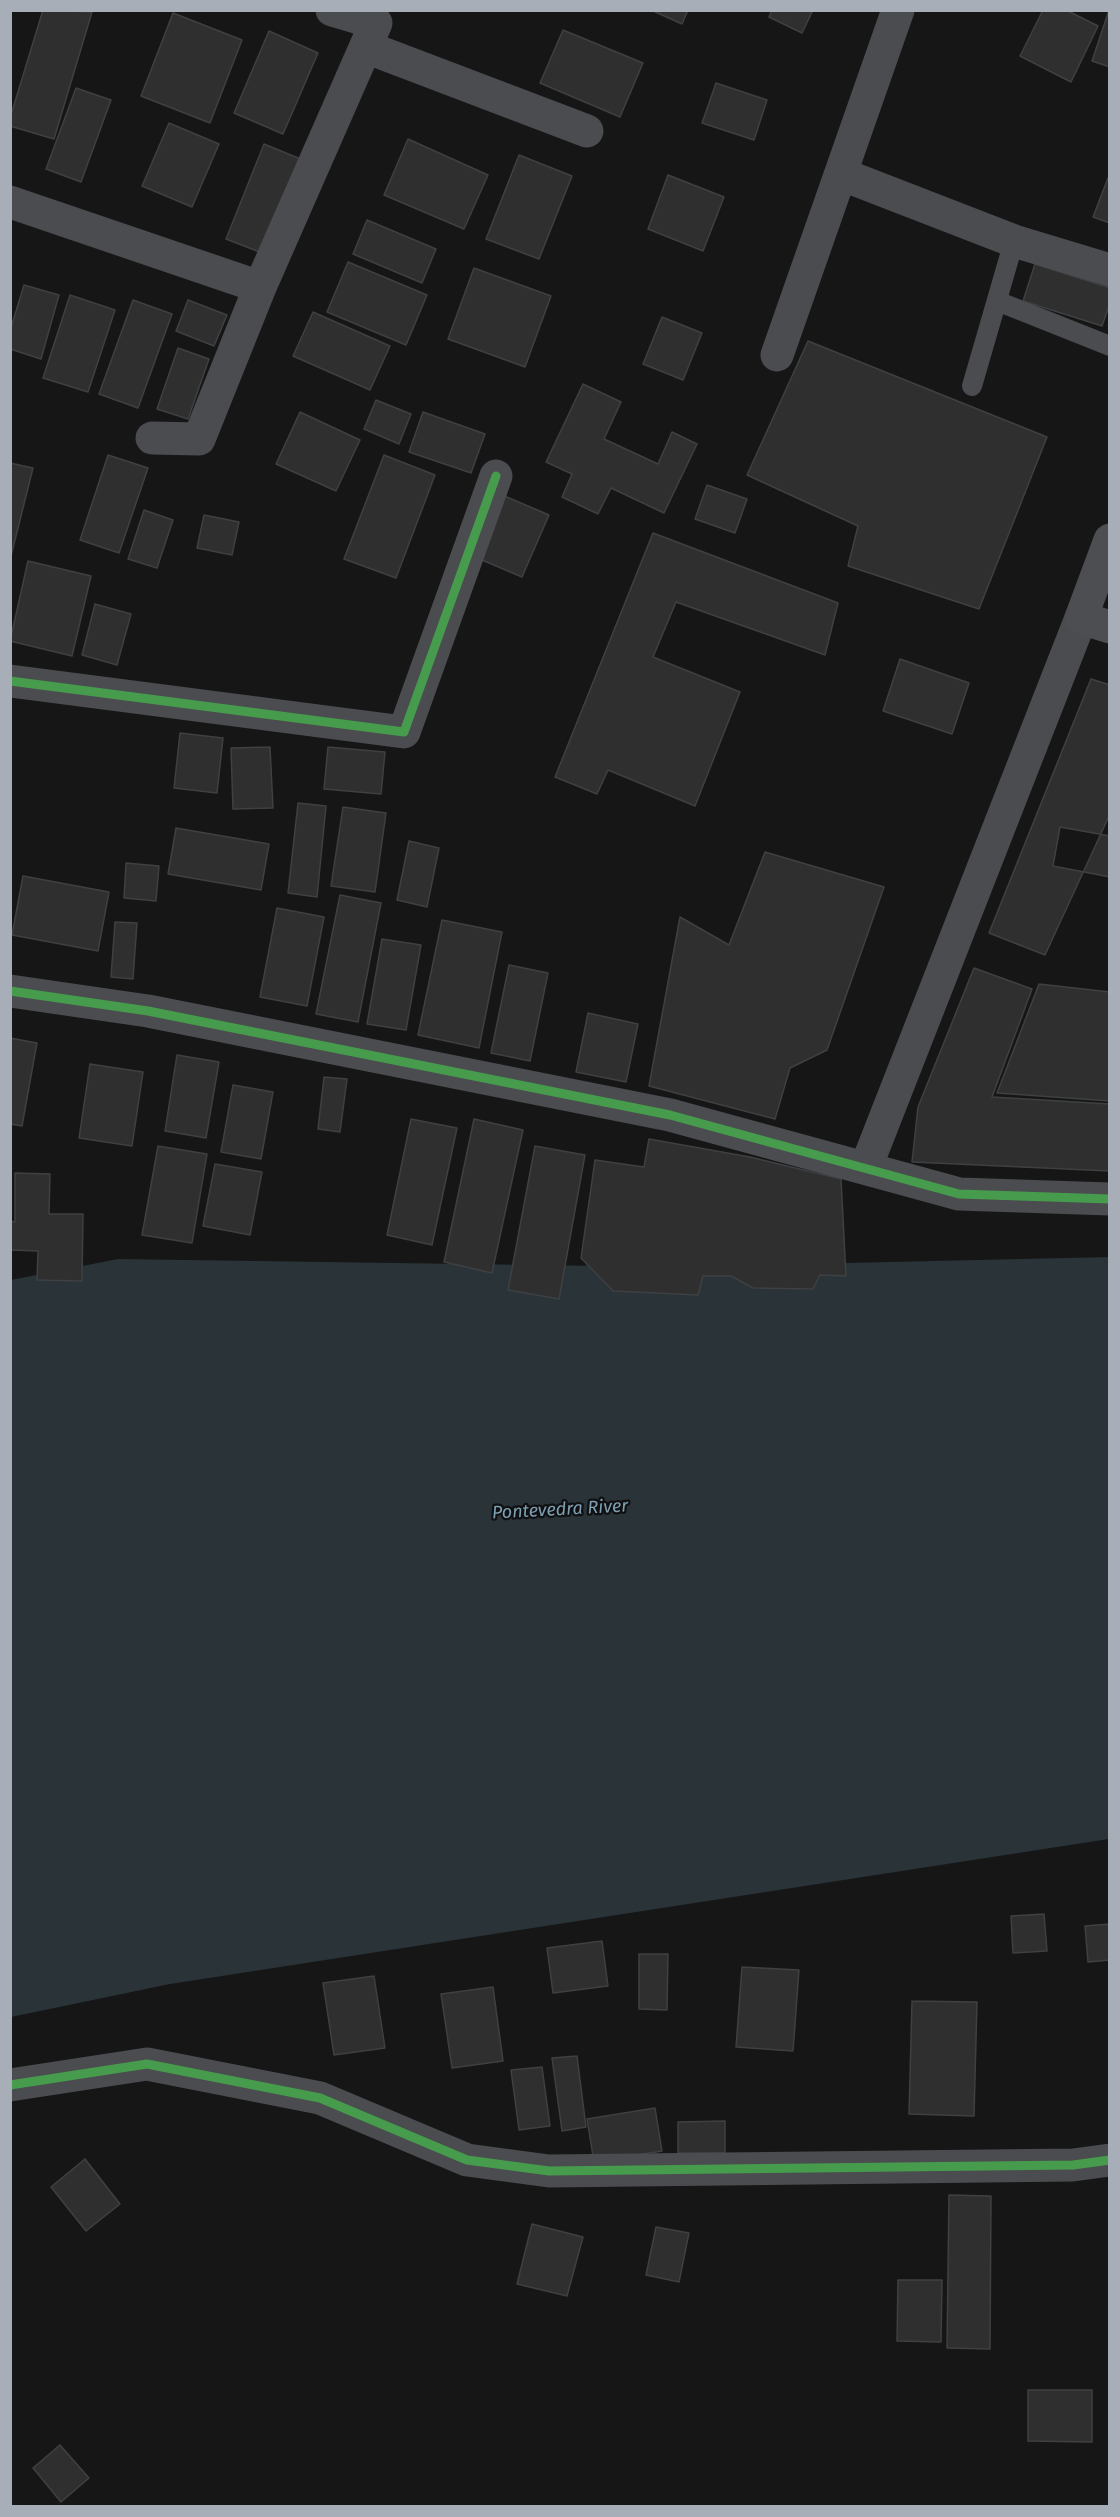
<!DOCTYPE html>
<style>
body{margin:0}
#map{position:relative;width:1120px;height:2517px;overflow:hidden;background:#161616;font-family:"Fira Sans",sans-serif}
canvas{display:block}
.frame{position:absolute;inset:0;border:12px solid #a7aeb7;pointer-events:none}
</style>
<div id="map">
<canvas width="1120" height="2517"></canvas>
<div class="frame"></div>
</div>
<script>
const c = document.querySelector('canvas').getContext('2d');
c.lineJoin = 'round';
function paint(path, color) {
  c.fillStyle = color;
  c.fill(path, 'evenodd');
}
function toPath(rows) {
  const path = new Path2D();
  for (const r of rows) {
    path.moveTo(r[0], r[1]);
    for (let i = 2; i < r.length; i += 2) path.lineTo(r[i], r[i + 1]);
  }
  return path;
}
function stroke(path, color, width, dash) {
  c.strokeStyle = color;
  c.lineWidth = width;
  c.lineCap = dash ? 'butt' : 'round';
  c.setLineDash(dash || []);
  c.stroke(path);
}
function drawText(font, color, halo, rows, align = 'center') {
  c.font = font + ' "Fira Sans",sans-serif';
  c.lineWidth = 4.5;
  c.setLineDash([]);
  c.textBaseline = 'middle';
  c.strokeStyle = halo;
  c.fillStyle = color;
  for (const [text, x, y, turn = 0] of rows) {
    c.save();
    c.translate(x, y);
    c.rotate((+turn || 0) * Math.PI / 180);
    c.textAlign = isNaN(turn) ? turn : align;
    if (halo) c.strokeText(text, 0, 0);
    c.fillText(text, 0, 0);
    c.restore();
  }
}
const water = toPath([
 [1109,1257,1109,1839,170,1984,11,2017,11,1280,118,1259,671,1267]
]);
const building = toPath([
 [43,10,92,12,54,139,10,126,10,118,43,10],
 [651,10,688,10,682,24,651,10],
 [772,10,813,10,802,33,769,17,772,10],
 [1043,10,1066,10,1098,26,1071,82,1020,56,1043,10],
 [1109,10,1110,10,1110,67,1092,61,1109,10],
 [173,13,242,40,210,123,141,96,173,13],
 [563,30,643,63,620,117,540,83,563,30],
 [269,31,318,53,283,134,234,113,269,31],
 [716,83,767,100,754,140,702,123,716,83],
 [76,88,111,100,81,182,46,169,76,88],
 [169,123,219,144,192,207,142,186,169,123],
 [408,139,488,175,464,229,384,195,408,139],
 [264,144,308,162,270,256,226,239,264,144],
 [519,155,572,176,539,259,486,239,519,155],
 [668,175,724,197,703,251,648,229,668,175],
 [1108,178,1110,179,1110,223,1093,217,1108,178],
 [367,220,436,249,422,283,353,254,367,220],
 [348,262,427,295,406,345,327,312,348,262],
 [1035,264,1110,288,1110,303,1102,326,1023,301,1035,264],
 [474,268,551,296,525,367,448,339,474,268],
 [24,285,59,295,41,359,10,349,10,331,24,285],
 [70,295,115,310,88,392,43,378,70,295],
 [133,300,172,314,138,408,99,394,133,300],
 [188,300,227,315,214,346,176,331,188,300],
 [313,312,390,346,370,390,293,356,313,312],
 [662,317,702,333,683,380,643,364,662,317],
 [808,341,1047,437,979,609,848,566,858,526,747,475,808,341],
 [178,348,209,359,188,419,157,409,178,348],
 [583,384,621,402,604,439,658,464,672,432,697,444,664,513,611,488,598,514,562,497,572,474,546,462,583,384],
 [376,400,411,414,399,444,364,429,376,400],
 [300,412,360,440,336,491,276,464,300,412],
 [423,412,485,434,471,473,409,452,423,412],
 [108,455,148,468,119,553,80,540,108,455],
 [384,455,435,475,396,578,344,559,384,455],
 [10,463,33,468,10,560,10,463],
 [707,485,747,499,735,533,695,519,707,485],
 [502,495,549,515,522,577,475,557,502,495],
 [144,510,173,520,157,568,128,559,144,510],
 [204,515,239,522,232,555,197,548,204,515],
 [653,533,838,603,825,655,676,602,653,657,740,692,695,806,608,770,597,794,555,777,653,533],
 [28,561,91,576,72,656,10,641,28,561],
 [95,604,131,614,117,665,82,655,95,604],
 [900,659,969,683,952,734,883,711,900,659],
 [1091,679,1110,685,1110,814,1045,955,989,933,1091,679],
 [180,733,223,738,217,793,174,788,180,733],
 [270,747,273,808,233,809,231,748,270,747],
 [328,747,385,752,381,794,324,789,328,747],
 [298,803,326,806,317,897,288,893,298,803],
 [343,807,386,813,375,892,331,886,343,807],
 [1060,827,1110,836,1110,877,1053,866,1060,827],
 [176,828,269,844,261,890,168,874,176,828],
 [409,841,439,848,427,907,397,900,409,841],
 [765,852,884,887,827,1050,790,1068,775,1119,649,1086,680,917,729,945,765,852],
 [126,863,159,866,156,901,124,898,126,863],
 [23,876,109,892,98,951,12,935,23,876],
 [340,895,381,903,358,1022,316,1014,340,895],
 [277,908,324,917,307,1006,260,997,277,908],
 [442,920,502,932,479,1048,418,1035,442,920],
 [115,922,137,923,133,979,111,977,115,922],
 [382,939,421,945,406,1030,367,1024,382,939],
 [509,965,548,973,530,1061,491,1053,509,965],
 [974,968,1032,989,992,1097,1110,1104,1110,1171,912,1162,918,1107,974,968],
 [1039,984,1110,992,1110,1101,997,1093,1039,984],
 [588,1013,638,1024,626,1082,576,1072,588,1013],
 [10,1038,37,1043,22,1126,10,1124,10,1038],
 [177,1055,219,1062,206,1138,165,1131,177,1055],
 [90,1064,143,1072,132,1146,79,1138,90,1064],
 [324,1077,347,1079,340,1132,318,1129,324,1077],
 [233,1085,273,1092,261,1159,221,1152,233,1085],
 [411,1119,457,1128,432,1245,387,1235,411,1119],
 [474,1119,523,1130,492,1273,444,1262,474,1119],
 [649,1139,750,1157,841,1179,846,1276,820,1275,813,1289,753,1288,731,1276,703,1276,698,1295,613,1291,581,1258,595,1160,644,1167,649,1139],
 [158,1146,207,1154,192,1243,142,1235,158,1146],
 [535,1146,585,1155,559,1299,508,1290,535,1146],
 [215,1164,262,1172,250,1235,203,1226,215,1164],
 [15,1173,50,1174,49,1214,83,1214,82,1281,37,1280,38,1251,10,1250,10,1221,15,1222,15,1173],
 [1044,1914,1047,1951,1013,1953,1011,1916,1044,1914],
 [1110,1924,1110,1960,1088,1962,1085,1926,1110,1924],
 [602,1941,608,1986,553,1993,547,1948,602,1941],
 [639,1954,668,1954,667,2010,639,2009,639,1954],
 [742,1967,799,1970,793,2051,736,2047,742,1967],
 [374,1976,385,2048,334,2055,323,1983,374,1976],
 [493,1987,503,2061,452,2068,441,1994,493,1987],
 [912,2001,977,2002,974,2116,909,2114,912,2001],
 [577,2056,586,2127,562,2131,552,2058,577,2056],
 [542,2067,550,2126,519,2130,511,2070,542,2067],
 [655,2108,662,2151,594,2162,587,2119,655,2108],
 [725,2121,725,2153,678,2153,678,2122,725,2121],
 [85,2159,120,2204,86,2231,51,2187,85,2159],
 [949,2195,991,2196,990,2349,947,2348,949,2195],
 [532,2224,583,2237,567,2296,517,2284,532,2224],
 [656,2227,689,2233,679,2282,646,2275,656,2227],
 [898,2280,942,2280,941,2342,897,2341,898,2280],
 [1028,2390,1092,2390,1092,2442,1028,2441,1028,2390],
 [60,2445,89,2478,61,2502,33,2468,60,2445]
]);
const service = toPath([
 [997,301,1110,346],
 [972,386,1014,241]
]);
const minor = toPath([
 [366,47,587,131],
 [841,174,1014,241,1110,270],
 [10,202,260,287],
 [777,355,898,10],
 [152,438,199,439,260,287,376,23,332,10],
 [10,681,404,732,496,476],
 [10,991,148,1011,670,1115,959,1194,1110,1199],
 [866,1167,1081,618],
 [10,2085,147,2064,320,2098,467,2160,549,2171,1073,2165,1110,2160]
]);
const primary = toPath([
 [1110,540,1081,618,1110,627]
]);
const cycleway = toPath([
 [10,681,404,732,496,476],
 [10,991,148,1011,670,1115,959,1194,1110,1199],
 [10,2085,147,2064,320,2098,467,2160,549,2171,1073,2165,1110,2160]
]);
const waterNames = [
 ["Pontevedra River",560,1510,-3]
];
paint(water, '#293338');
paint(building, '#2f2f30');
stroke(building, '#3e4042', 1.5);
stroke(service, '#4a4c4f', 20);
stroke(minor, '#4a4c4f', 33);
stroke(primary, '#4c4e51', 33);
stroke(cycleway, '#469c4c', 9);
drawText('italic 18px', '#7ea0b2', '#101012', waterNames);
</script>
